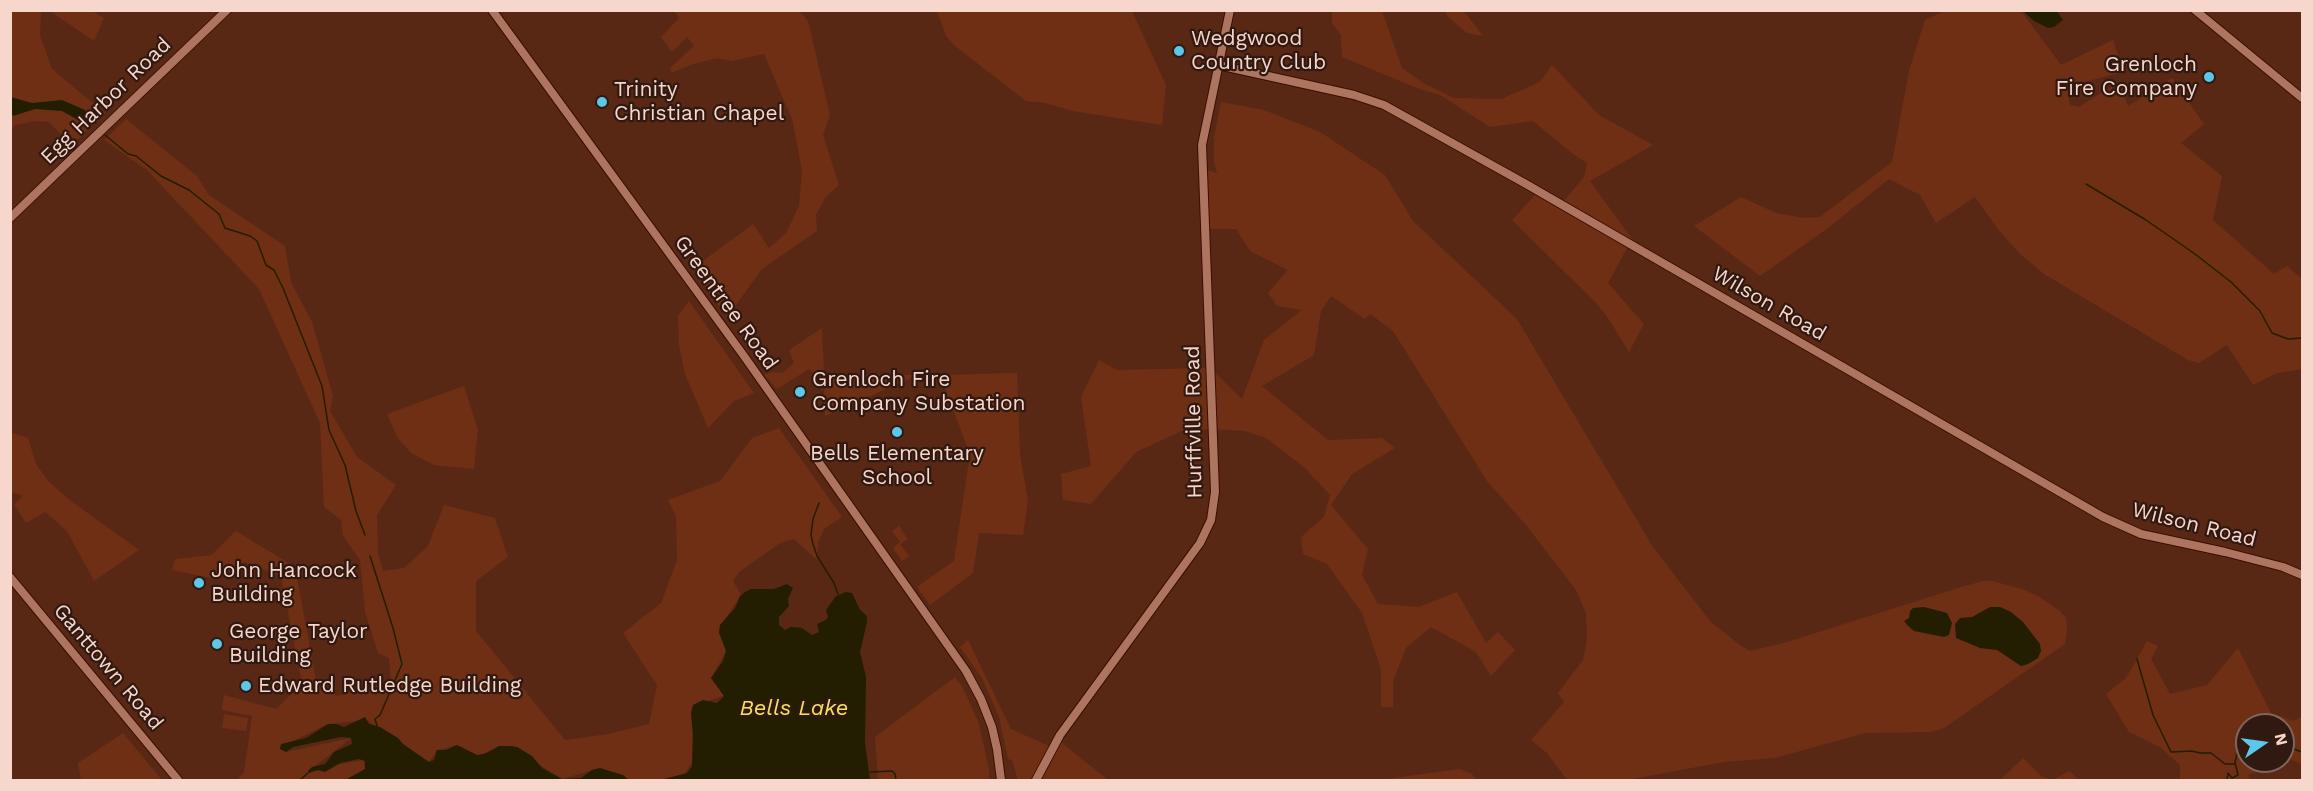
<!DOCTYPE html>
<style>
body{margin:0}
#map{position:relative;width:2313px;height:791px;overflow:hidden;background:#592815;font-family:"Work Sans",sans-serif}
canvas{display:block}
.frame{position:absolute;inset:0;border:12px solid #f7d6cb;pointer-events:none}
.north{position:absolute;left:2235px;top:713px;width:60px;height:60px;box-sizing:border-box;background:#2f1910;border:2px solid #7f655b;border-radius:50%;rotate:77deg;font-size:16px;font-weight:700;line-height:24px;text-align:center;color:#f7d6cb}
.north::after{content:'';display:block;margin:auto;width:21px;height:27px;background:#5cc7e8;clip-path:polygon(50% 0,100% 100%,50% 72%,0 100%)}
</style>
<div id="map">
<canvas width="2313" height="791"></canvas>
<div class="frame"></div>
<div class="north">N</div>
</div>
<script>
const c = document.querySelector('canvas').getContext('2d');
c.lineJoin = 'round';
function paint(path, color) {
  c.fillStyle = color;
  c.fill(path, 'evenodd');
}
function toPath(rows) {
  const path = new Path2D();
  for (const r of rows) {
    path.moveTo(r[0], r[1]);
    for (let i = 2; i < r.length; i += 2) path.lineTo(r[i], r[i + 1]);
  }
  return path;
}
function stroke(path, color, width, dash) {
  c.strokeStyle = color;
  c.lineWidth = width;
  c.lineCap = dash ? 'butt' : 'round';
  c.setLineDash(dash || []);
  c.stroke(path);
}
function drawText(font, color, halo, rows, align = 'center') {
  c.font = font + ' "Work Sans",sans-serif';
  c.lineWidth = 4.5;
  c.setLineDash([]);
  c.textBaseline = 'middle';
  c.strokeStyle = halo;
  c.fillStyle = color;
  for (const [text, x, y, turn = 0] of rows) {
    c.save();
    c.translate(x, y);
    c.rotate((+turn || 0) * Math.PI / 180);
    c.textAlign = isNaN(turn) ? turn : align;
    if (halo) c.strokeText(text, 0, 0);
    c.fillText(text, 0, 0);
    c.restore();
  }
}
const green = toPath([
 [10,11,41,11,40,35,52,69,105,113,72,145,49,122,35,121,15,125,11,130],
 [50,11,92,11,104,18,94,41],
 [674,11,800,11,808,21,830,115,823,135,839,185,825,198,816,215,817,231,762,269,727,317,692,269,753,224,769,248,786,233,799,206,802,170,792,119,764,54,732,61,717,58,693,64,671,73,670,68,694,46,687,37,672,52,661,37,679,18],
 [937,11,1132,11,1166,85,1162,125,1073,111,1045,103,1026,101,955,46,946,36],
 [1332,11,1382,11,1402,68,1425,84,1454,98,1501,99,1540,82,1552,65,1599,115,1653,145,1590,181,1632,239,1608,283,1644,324,1629,352,1608,318,1597,304,1512,220,1535,195,1564,201,1584,177,1587,163,1573,154,1533,121,1490,127,1440,95,1417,88,1342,57,1341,35,1332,23],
 [1445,11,1464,11,1483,36,1467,33,1448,17],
 [1944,11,2021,11,2061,65,2113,40,2123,72,2080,83,2068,94,2070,105,2079,107,2111,87,2121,89,2128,106,2172,78,2204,124,2181,143,2222,176,2213,220,2274,274,2287,266,2302,279,2302,369,2277,373,2253,385,2227,345,2199,363,2188,360,2044,274,2019,253,1997,228,1975,197,1936,223,1920,195,1889,179,1828,228,1760,276,1694,226,1741,197,1776,213,1804,218,1820,217,1892,162,1909,71,1925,20],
 [1221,102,1264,110,1320,132,1385,175,1413,221,1517,319,1653,547,1710,621,1737,643,1750,651,1787,642,1958,588,1983,581,1992,581,2022,589,2038,596,2060,611,2066,618,2067,628,2065,644,1944,728,1931,732,1865,733,1775,758,1724,762,1627,780,1567,780,1547,753,1531,740,1564,702,1558,693,1583,660,1587,639,1586,613,1576,590,1526,525,1487,481,1393,331,1370,314,1365,319,1331,296,1321,311,1314,355,1262,386,1328,440,1382,438,1395,448,1352,474,1331,505,1368,549,1362,575,1378,604,1419,607,1457,592,1486,643,1498,632,1515,650,1491,676,1476,652,1431,627,1406,648,1393,681,1393,707,1381,707,1381,669,1362,613,1327,564,1303,554,1301,537,1324,517,1330,495,1304,467,1266,438,1245,431,1211,429,1182,431,1136,452,1091,504,1063,500,1061,474,1091,466,1081,397,1099,360,1117,370,1210,368,1242,399,1264,340,1302,310,1277,306,1268,293,1288,270,1250,251,1236,229,1203,229,1202,169,1217,173,1214,161,1214,137],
 [126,119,197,176,209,195,285,246,291,282,312,322,333,396,330,411,357,457,396,485,377,515,378,553,383,571,404,568,428,546,444,505,495,518,508,557,476,581,476,631,565,740,608,734,649,724,657,685,623,633,661,603,677,560,676,516,668,500,720,481,752,438,779,428,842,517,824,529,818,543,817,560,794,539,780,543,739,572,733,581,741,595,719,628,726,651,711,678,724,696,693,705,692,763,684,774,658,780,629,780,600,768,562,779,511,747,477,755,457,745,437,750,429,762,367,720,328,724,280,747,286,752,351,738,310,770,363,760,365,769,351,780,237,780,244,772,252,716,222,710,224,695,276,709,302,684,281,576,245,562,212,578,172,570,175,559,211,555,236,531,295,567,317,685,337,696,391,682,389,658,378,653,365,612,360,560,343,536,341,520,324,507,320,423,259,289,147,170,104,140],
 [689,301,754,393,734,401,708,428,685,374,679,345,678,316],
 [822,328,824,374,918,375,825,416,824,382,809,369,777,389,764,375,772,372,783,373,794,363,789,350],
 [1017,373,1020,454,1028,501,1023,535,979,533,973,573,930,605,917,587,954,561,970,454,940,375],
 [464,386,478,430,474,469,434,465,411,453,397,437,387,414],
 [10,432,28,438,36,464,49,482,71,501,139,550,94,581,67,531,45,512,26,523,14,504,23,496,11,492],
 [899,526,908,539,900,544,909,556,902,561,893,548,900,542,892,531],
 [968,640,1011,729,1051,747,1057,739,1108,780,1018,780,1012,760,1008,759,999,717,982,678,960,647],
 [2147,641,2158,646,2151,659,2170,694,2207,685,2238,648,2271,713,2294,721,2302,716,2302,764,2290,759,2248,775,2251,780,2180,780,2180,765,2160,747,2129,732,2106,694,2126,678],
 [2247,725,2283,725,2283,761,2247,761],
 [955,677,963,688,979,724,989,770,989,780,878,780,875,737],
 [224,714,248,718,246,731,222,728],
 [123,733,162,780,81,780,78,763],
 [2023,758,2041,776,2052,780,2070,771,2078,780,2000,780],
 [1460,769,1472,774,1477,780,1379,780]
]);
const water = toPath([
 [2023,11,2057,11,2063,20,2054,27,2048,28,2034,21],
 [11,97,32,103,62,100,85,110,89,117,87,120,80,121,62,111,35,109,13,116,11,113],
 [787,584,793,588,788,599,789,606,779,617,779,625,785,630,791,627,802,628,812,635,819,632,817,624,826,620,828,617,826,610,836,596,846,592,852,593,860,610,867,616,867,622,860,652,866,677,865,743,870,780,661,780,687,773,692,766,693,736,691,713,693,705,703,700,717,703,724,696,711,678,723,661,726,651,719,633,720,625,735,608,740,596,745,592,751,589,774,589],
 [1924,607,1947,613,1952,623,1949,635,1944,637,1914,631,1908,626,1904,621,1909,618,1910,611,1913,608],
 [1990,607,2000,607,2011,612,2023,622,2040,644,2041,651,2038,658,2028,664,2021,666,1997,650,1980,648,1956,638,1955,624,1960,618,1972,617],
 [365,717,369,724,380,727,398,738,403,744,429,762,434,760,437,750,446,750,457,745,477,755,484,754,499,746,511,746,517,747,532,756,542,768,562,779,581,778,592,770,600,768,623,775,629,780,345,780,365,769,365,761,359,759,340,763,325,772,318,770,309,773,308,771,312,767,325,764,334,752,352,744,351,738,341,737,293,747,286,752,280,749,281,744,306,738,328,724,336,724,344,727]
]);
const stream = toPath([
 [87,115,96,123],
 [105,135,128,154,136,156,161,176,189,190,219,214,225,228,250,236,257,241,266,265,274,270,283,288,322,386,329,430,345,465,356,511,365,535],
 [2086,184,2146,220,2195,254,2231,282,2260,311,2272,333,2288,339,2302,338],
 [819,503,813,519,811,535,813,544,817,556,834,583,838,594],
 [370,556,393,628,402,664,380,715,375,719,377,726],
 [2137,659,2153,715,2171,752,2192,751,2200,753,2211,753,2225,764,2235,764],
 [2283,745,2302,752],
 [870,772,892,771,895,774,896,780],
 [300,780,308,773],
 [2227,780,2228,773,2232,778,2238,775,2235,762,2237,754,2247,748]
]);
const secondary = toPath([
 [492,10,744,356,966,671,981,699,992,727,997,749,1001,780],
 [2195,10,2302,98],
 [1218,65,1354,95,1384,105,1526,184,2103,517,2141,534,2225,552,2283,567,2302,575],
 [10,218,227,10],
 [10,577,178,780],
 [1036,780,1060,735,1200,543,1211,520,1215,492,1202,145,1230,10]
]);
const markers = [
 [1179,51,6,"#5cc7e8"],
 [2209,77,6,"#5cc7e8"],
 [602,102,6,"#5cc7e8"],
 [800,392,6,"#5cc7e8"],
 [897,432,6,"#5cc7e8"],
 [199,583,6,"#5cc7e8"],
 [217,644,6,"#5cc7e8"],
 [246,686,6,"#5cc7e8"]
];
const poiNames = [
 ["Wedgwood",1191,39],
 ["Country Club",1191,63],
 ["Grenloch",2197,65,"right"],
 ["Fire Company",2197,89,"right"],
 ["Trinity",614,90],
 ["Christian Chapel",614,114],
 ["Grenloch Fire",812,380],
 ["Company Substation",812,404],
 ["Bells Elementary",897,454,"center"],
 ["School",897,478,"center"],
 ["John Hancock",211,571],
 ["Building",211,595],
 ["George Taylor",229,632],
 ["Building",229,656],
 ["Edward Rutledge Building",258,686]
];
const streetNames = [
 ["Egg Harbor Road",106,101,-44],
 ["Greentree Road",726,303,54],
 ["Wilson Road",1769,304,30],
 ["Hurffville Road",1194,422,-91],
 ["Wilson Road",2194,525,14],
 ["Ganttown Road",108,667,50]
];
const waterNames = [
 ["Bells Lake",794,709]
];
paint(green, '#6f2f15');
paint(water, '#231e01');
stroke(stream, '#231e01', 1.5);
stroke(secondary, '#3c0d00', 10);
stroke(secondary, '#ad745f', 8);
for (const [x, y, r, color] of markers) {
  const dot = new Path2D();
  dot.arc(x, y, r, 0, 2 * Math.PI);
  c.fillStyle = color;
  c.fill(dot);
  stroke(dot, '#2f1910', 2);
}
drawText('21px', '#f7d6cb', '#2f1910', poiNames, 'left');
drawText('21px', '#f7d6cb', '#2f1910', streetNames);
drawText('italic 22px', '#f5e15f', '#2f1910', waterNames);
</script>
